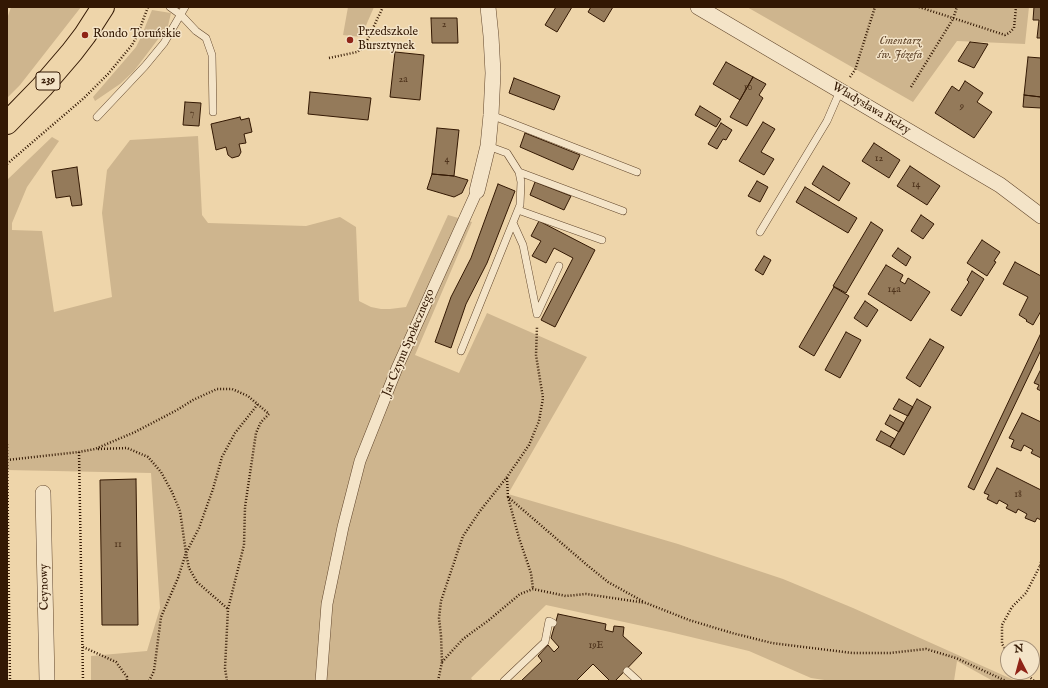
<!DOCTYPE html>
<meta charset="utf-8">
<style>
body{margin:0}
#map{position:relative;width:1048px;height:688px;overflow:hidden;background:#eed5aa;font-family:"IM FELL English",serif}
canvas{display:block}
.frame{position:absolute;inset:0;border:8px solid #331803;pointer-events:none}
.north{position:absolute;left:1000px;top:640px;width:40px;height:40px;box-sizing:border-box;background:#f4e4c8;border:1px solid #a79279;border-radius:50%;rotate:354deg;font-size:11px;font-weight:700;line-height:16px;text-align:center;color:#331803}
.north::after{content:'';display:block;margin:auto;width:14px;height:18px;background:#8f2418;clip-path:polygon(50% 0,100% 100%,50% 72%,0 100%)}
</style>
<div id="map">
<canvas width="1048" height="688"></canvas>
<div class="frame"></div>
<div class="north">N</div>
</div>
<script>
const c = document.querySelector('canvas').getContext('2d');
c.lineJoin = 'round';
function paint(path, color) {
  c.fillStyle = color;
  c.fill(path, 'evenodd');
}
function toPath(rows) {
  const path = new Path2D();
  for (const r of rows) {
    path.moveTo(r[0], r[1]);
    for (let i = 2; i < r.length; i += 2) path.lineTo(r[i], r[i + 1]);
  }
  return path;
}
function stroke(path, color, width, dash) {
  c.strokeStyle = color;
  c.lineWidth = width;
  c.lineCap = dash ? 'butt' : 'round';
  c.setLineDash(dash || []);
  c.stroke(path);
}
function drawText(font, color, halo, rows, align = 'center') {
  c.font = font + ' "IM FELL English",serif';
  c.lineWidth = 3;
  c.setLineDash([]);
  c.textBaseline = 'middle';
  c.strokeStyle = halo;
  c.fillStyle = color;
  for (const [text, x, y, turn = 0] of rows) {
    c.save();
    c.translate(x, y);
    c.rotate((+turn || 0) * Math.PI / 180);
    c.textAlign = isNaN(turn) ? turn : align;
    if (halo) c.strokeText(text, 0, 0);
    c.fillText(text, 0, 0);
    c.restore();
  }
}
const green = toPath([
 [11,7,81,7,20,85,7,98,7,19],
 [348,7,374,7,361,37,343,35],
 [747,7,1029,7,1025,44,957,41,913,102],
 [152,10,171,13,168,26,134,71,120,84,95,101,93,97,136,47,141,37],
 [198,136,202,215,208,223,306,226,340,217,356,227,359,301,371,307,381,309,390,309,406,307,448,215,472,222,415,355,459,373,487,313,587,357,508,494,678,544,783,579,853,608,1016,681,993,681,957,661,954,681,831,681,811,678,749,651,670,632,546,605,471,678,473,681,91,681,91,656,147,651,160,608,151,473,7,470,7,180,52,137,59,141,27,187,12,223,12,230,42,231,54,312,112,297,102,213,107,170,130,140]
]);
const building = toPath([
 [556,7,572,7,557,32,545,25,556,7],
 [591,7,613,7,604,22,588,12,591,7],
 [1034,7,1041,7,1041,38,1037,38,1039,20,1033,20,1034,7],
 [431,18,457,18,458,43,432,43,431,18],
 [970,42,988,44,974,68,958,61,970,42],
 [395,52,424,55,420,100,390,97,395,52],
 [1028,57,1041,58,1041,97,1024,95,1028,57],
 [726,62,753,77,740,100,713,84,726,62],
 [753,77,766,84,759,95,763,98,747,126,730,117,753,77],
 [514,78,560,96,554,110,509,93,514,78],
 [965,81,983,93,977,102,992,112,974,138,935,113,952,86,959,91,965,81],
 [310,92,371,98,368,120,308,114,310,92],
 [1024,95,1041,97,1041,108,1023,107,1024,95],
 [185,102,201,103,199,126,183,125,185,102],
 [700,106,721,119,716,127,695,115,700,106],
 [240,117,241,120,249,118,252,132,244,134,246,143,239,144,241,152,239,156,232,158,228,155,226,147,216,150,211,124,240,117],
 [763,122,775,129,761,152,774,159,764,175,739,161,763,122],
 [721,123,732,130,726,140,723,139,717,149,708,144,721,123],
 [437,128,459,130,454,176,432,174,437,128],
 [525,133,580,155,573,170,520,147,525,133],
 [874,143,900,160,889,178,862,161,874,143],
 [823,166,850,183,839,201,812,184,823,166],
 [910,166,940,186,927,205,897,186,910,166],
 [77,167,82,205,72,206,70,196,56,198,52,171,77,167],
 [432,174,454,176,468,180,462,193,454,197,427,189,432,174],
 [757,181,768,187,760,202,748,196,757,181],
 [535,182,571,196,564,210,530,195,535,182],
 [498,184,515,191,487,263,466,304,451,348,435,342,451,297,471,258,498,184],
 [805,187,857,218,848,233,796,202,805,187],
 [921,215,934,224,923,239,911,231,921,215],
 [539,221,595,250,555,327,541,320,573,258,554,248,546,263,532,256,541,241,531,236,539,221],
 [871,222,883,230,846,293,833,286,871,222],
 [982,240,1000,252,994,261,996,262,987,276,967,263,982,240],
 [898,248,911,257,906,266,892,256,898,248],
 [764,256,771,260,763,275,755,270,764,256],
 [1015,262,1041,276,1041,311,1033,325,1026,321,1027,320,1019,315,1028,297,1003,284,1015,262],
 [886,265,903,275,900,281,905,284,908,278,930,292,911,321,868,294,886,265],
 [972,271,984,279,961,316,951,310,969,282,967,280,972,271],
 [834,287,849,296,814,356,799,347,834,287],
 [865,301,878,310,867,327,854,318,865,301],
 [846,332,861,340,840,378,825,370,846,332],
 [1041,333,1041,350,974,490,968,487,1041,333],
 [930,339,944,347,920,387,906,378,930,339],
 [1041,369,1041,391,1037,389,1039,385,1034,383,1041,369],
 [899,399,913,407,908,416,893,409,899,399],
 [917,399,931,407,904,455,890,447,917,399],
 [1022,413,1041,422,1041,458,1031,453,1033,450,1024,445,1021,451,1011,447,1014,440,1009,438,1022,413],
 [890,415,904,423,899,432,885,424,890,415],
 [881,431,895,439,890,447,876,440,881,431],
 [997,468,1041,490,1041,520,1037,518,1035,522,1025,518,1027,514,1018,509,1016,513,1006,508,1008,505,999,500,997,504,987,499,989,495,984,493,997,468],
 [136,479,138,625,102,625,100,480,136,479],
 [558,614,606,624,605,630,613,632,614,626,624,627,623,636,642,653,615,681,610,681,593,664,576,681,521,681,542,661,538,656,548,645,554,652,559,647,551,638,558,614]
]);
const path = toPath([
 [919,7,1005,35,1009,33,1014,28,1016,7],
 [329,58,357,52,364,47,383,7],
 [850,77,855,70,875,7],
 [911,87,953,19,957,7],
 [7,164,84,98,108,74,132,45,137,36,148,7],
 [7,444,10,681],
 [98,449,127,448,148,457,161,472,172,492,180,511,186,553,189,568,197,582,228,609],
 [79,452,83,681],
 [7,460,79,452,95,449,135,432,177,410,193,400,217,389,232,389,248,396,269,414,261,422,256,433,245,507,244,545,228,609,225,668,227,681],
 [507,478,508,497,587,565,608,582,644,602],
 [508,497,519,538,531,573,533,589],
 [1041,562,1040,566,1041,568],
 [83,647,116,662,127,677,127,681],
 [1008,653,1002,644,1002,625,1012,607,1026,593,1040,566],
 [442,662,463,639,489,620,520,594,533,589,566,596,586,594,646,603,689,620,732,633,772,643,852,653,890,653,926,649,956,658,1006,681],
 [1024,672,1034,681],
 [149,681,154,671,161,617,178,578,186,553,199,528,213,489,222,457,235,433,258,404],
 [438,681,442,662,441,636,439,618,441,601,463,536,480,511,507,477,529,445,539,421,543,398,536,355,537,327]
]);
const service = toPath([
 [170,7,181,15,196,31,206,38,212,55,213,112],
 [491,115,637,172],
 [97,117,145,66,164,43,185,7],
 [519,172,623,211],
 [518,210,602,240],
 [513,223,523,245,537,314,559,266],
 [760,232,827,121,840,91],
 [461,351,520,205,521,182,519,172,507,153,488,146],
 [627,671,638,681],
 [504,681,545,642,549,621,553,623]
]);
const pedestrian = toPath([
 [321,681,327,604,343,527,360,461,397,368,477,191]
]);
const minor = toPath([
 [698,7,1000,185,1041,216],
 [477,191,488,146,491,115,493,73,491,36,488,7],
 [43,493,47,681]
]);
const primary = toPath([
 [7,123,42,87,72,52,85,35,103,7]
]);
const markers = [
 [85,35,4,"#8f2418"],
 [350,40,4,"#8f2418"]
];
const numberNames = [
 ["2",444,25],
 ["2a",403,80],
 ["10",748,88],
 ["9",962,107],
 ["7",192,114],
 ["12",879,159],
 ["4",447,160],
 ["14",916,185],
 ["14a",894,290],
 ["18",1018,495],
 ["11",118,545],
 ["19E",596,646]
];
const shields = [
 [48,81,24]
];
const shieldNames = [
 ["239",48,81]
];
const poiNames = [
 ["Przedszkole",358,33],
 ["Bursztynek",358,47],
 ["Rondo Toruńskie",93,35]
];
const parkNames = [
 ["Cmentarz",900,42],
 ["św. Józefa",900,56]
];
const streetNames = [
 ["Władysława Bełzy",871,109,31],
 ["Jar Czynu Społecznego",409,343,-67],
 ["Ceynowy",45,587,-91]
];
paint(green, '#ceb58e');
paint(building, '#947a5a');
stroke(building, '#331803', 1);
stroke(service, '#62472d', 8);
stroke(pedestrian, '#62472d', 12);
stroke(minor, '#62472d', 16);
stroke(primary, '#331803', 24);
stroke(path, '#331803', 2.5, [1, 2]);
stroke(service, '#f4e4c8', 7);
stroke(pedestrian, '#f4e4c8', 11);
stroke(minor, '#f4e4c8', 15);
stroke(primary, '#eed5aa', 22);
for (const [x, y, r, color] of markers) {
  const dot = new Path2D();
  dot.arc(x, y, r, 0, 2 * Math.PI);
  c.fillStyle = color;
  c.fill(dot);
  stroke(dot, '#f4e4c8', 1.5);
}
drawText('10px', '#4b3019', null, numberNames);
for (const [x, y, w] of shields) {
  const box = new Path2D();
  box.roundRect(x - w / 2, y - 9, w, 18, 3);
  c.fillStyle = '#f4e4c8';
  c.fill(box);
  stroke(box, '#331803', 1);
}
drawText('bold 11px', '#331803', null, shieldNames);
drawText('12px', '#331803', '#f4e4c8', poiNames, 'left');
drawText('italic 12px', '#62472d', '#f4e4c8', parkNames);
drawText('12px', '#331803', '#f4e4c8', streetNames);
</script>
